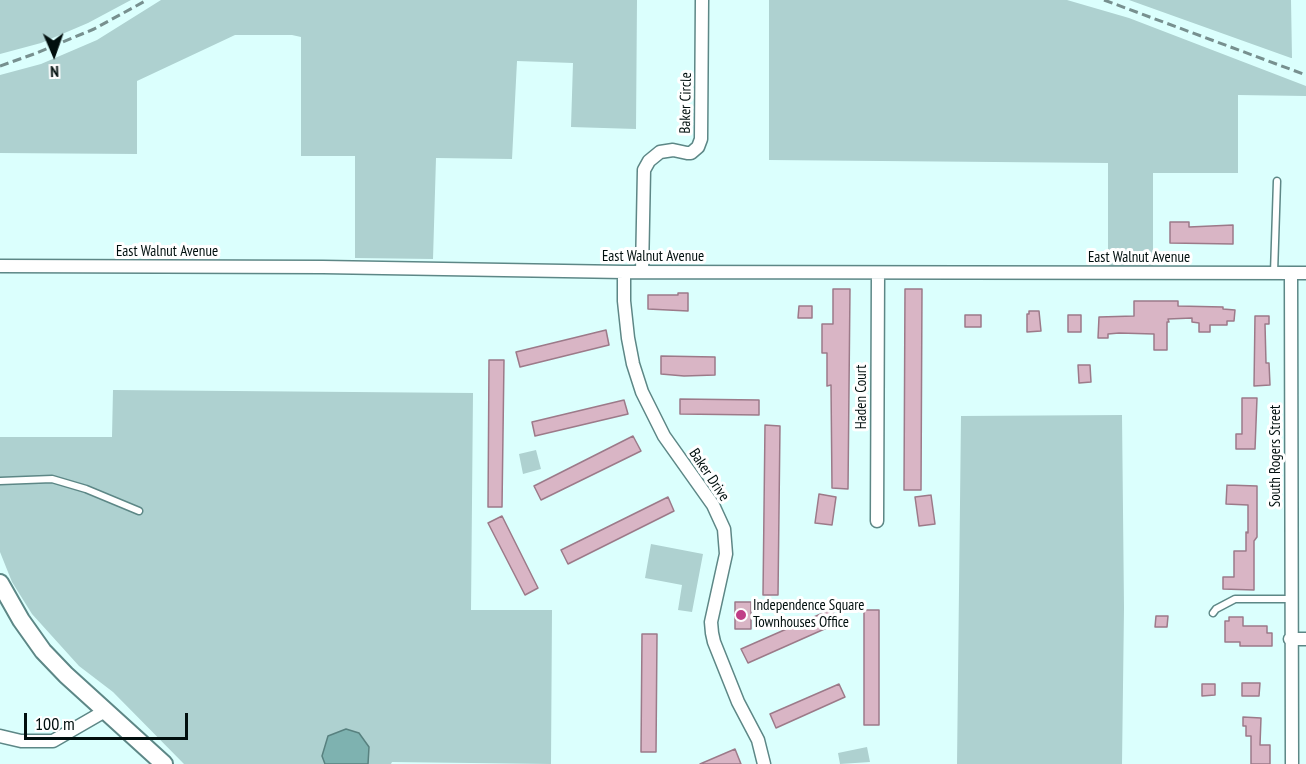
<!DOCTYPE html>
<style>
body{margin:0}
#map{position:relative;width:1306px;height:764px;overflow:hidden;background:#dbfffd;font-family:"PT Sans Narrow",sans-serif}
canvas{display:block}
.north{position:absolute;left:24px;top:24px;width:60px;height:60px;-webkit-text-stroke:4px #fff;paint-order:stroke;rotate:178deg;font-size:16px;font-weight:700;line-height:24px;text-align:center;color:#010f0e}
.north::after{content:'';display:block;margin:auto;width:21px;height:27px;background:#010f0e;clip-path:polygon(50% 0,100% 100%,50% 72%,0 100%)}
.scale{position:absolute;left:24px;top:713px;width:164px;height:27px;box-sizing:border-box;border:3px solid #010f0e;border-top:0;padding-left:8px;font-size:18px;line-height:21px;white-space:nowrap;color:#010f0e;-webkit-text-stroke:4px #fff;paint-order:stroke}
</style>
<div id="map">
<canvas width="1306" height="764"></canvas>
<div class="north">N</div>
<div class="scale">100 m</div>
</div>
<script>
const c = document.querySelector('canvas').getContext('2d');
c.lineJoin = 'round';
function paint(path, color) {
  c.fillStyle = color;
  c.fill(path, 'evenodd');
}
function toPath(rows) {
  const path = new Path2D();
  for (const r of rows) {
    path.moveTo(r[0], r[1]);
    for (let i = 2; i < r.length; i += 2) path.lineTo(r[i], r[i + 1]);
  }
  return path;
}
function stroke(path, color, width, dash) {
  c.strokeStyle = color;
  c.lineWidth = width;
  c.lineCap = dash ? 'butt' : 'round';
  c.setLineDash(dash || []);
  c.stroke(path);
}
function drawText(font, color, halo, rows, align = 'center') {
  c.font = font + ' "PT Sans Narrow",sans-serif';
  c.lineWidth = 6;
  c.setLineDash([]);
  c.textBaseline = 'middle';
  c.strokeStyle = halo;
  c.fillStyle = color;
  for (const [text, x, y, turn = 0] of rows) {
    c.save();
    c.translate(x, y);
    c.rotate((+turn || 0) * Math.PI / 180);
    c.textAlign = isNaN(turn) ? turn : align;
    if (halo) c.strokeText(text, 0, 0);
    c.fillText(text, 0, 0);
    c.restore();
  }
}
const green = toPath([
 [0,0,131,0,88,23,41,43,0,54],
 [161,0,637,0,636,129,571,127,573,63,517,61,512,159,436,158,433,259,355,258,355,156,301,156,301,37,292,35,235,35,137,81,137,154,0,153,0,75,41,64,97,40],
 [769,0,1067,0,1129,18,1306,86,1306,96,1238,95,1238,173,1153,173,1153,267,1108,266,1108,163,769,160],
 [1129,0,1291,0,1292,58,1291,58],
 [113,390,473,393,471,610,552,610,551,764,392,762,391,764,184,764,113,692,79,666,32,614,12,582,0,552,0,437,112,437],
 [1122,415,1124,608,1122,764,957,764,961,416],
 [536,450,541,469,523,474,519,454],
 [651,544,703,554,692,612,678,610,682,585,645,578],
 [867,747,870,762,840,764,838,753]
]);
const water = toPath([
 [346,729,359,733,369,747,368,764,325,764,322,756,328,736,346,729]
]);
const building = toPath([
 [1170,222,1189,222,1189,227,1233,225,1233,244,1170,243,1170,222],
 [833,289,850,289,848,489,832,488,831,385,827,386,827,353,822,353,822,324,833,324,833,289],
 [905,289,922,289,921,490,904,490,905,289],
 [678,293,688,293,688,311,648,309,648,295,678,295,678,293],
 [1134,301,1178,301,1178,306,1223,307,1223,309,1235,310,1234,321,1227,321,1227,325,1210,325,1210,332,1199,332,1199,323,1192,322,1192,318,1168,319,1169,322,1167,322,1167,350,1154,350,1154,334,1119,333,1108,334,1108,338,1098,338,1099,317,1134,316,1134,301],
 [799,306,812,306,812,318,798,318,799,306],
 [1029,311,1039,311,1041,331,1027,332,1027,314,1029,314,1029,311],
 [965,315,981,315,981,327,965,327,965,315],
 [1068,315,1081,315,1081,332,1068,332,1068,315],
 [1255,316,1269,316,1269,324,1265,324,1266,363,1269,363,1270,385,1254,386,1255,316],
 [606,330,609,345,520,367,516,352,606,330],
 [661,356,715,357,715,375,684,376,661,374,661,356],
 [489,360,504,360,502,507,488,507,489,360],
 [1078,365,1090,365,1091,382,1079,383,1078,365],
 [1242,398,1257,398,1255,449,1236,449,1236,434,1242,434,1242,398],
 [680,399,759,400,759,415,680,414,680,399],
 [624,400,628,414,535,436,532,422,624,400],
 [765,425,780,426,778,595,763,595,765,425],
 [633,436,641,451,541,500,534,486,633,436],
 [1227,485,1257,486,1257,537,1254,541,1254,590,1223,589,1223,577,1234,577,1234,551,1246,551,1246,532,1248,533,1248,505,1226,504,1227,485],
 [819,494,836,497,832,525,815,523,819,494],
 [931,495,935,524,919,526,915,497,931,495],
 [668,497,674,511,568,564,561,550,668,497],
 [502,516,538,588,525,595,488,523,502,516],
 [735,602,751,602,751,629,735,629,735,602],
 [832,609,838,623,748,663,741,649,832,609],
 [864,610,879,610,879,725,864,725,864,610],
 [1156,616,1168,616,1167,627,1155,627,1156,616],
 [1229,617,1243,617,1243,626,1267,626,1267,633,1272,633,1272,646,1240,646,1240,642,1225,642,1225,621,1229,621,1229,617],
 [642,634,657,634,656,752,641,752,642,634],
 [1242,683,1260,683,1259,696,1242,696,1242,683],
 [839,684,845,697,776,728,770,714,839,684],
 [1202,684,1215,684,1215,695,1202,696,1202,684],
 [1243,717,1261,718,1260,745,1270,745,1270,764,1251,764,1251,736,1246,736,1246,726,1243,726,1243,717],
 [735,749,741,764,700,764,735,749]
]);
const service = toPath([
 [1274,273,1277,181],
 [0,481,52,479,86,489,139,511],
 [1213,613,1216,609,1235,599,1291,599]
]);
const minor = toPath([
 [0,266,323,267,624,272,1306,273],
 [624,272,624,301,628,338,633,364,642,392,664,436,713,505,724,529,726,554,711,622,712,633,714,642,738,702,758,740,764,764],
 [642,272,644,170,649,161,660,152,673,150,687,153,691,153,698,147,701,139,702,0],
 [1291,273,1292,764],
 [877,521,878,273],
 [1290,639,1306,639],
 [0,736,21,741,53,741,105,711]
]);
const secondary = toPath([
 [0,583,21,620,43,651,66,675,164,764]
]);
const rail = toPath([
 [1104,0,1306,75],
 [0,66,34,54,94,29,147,0]
]);
const markers = [
 [741,615,6,"#c03e87"]
];
const streetNames = [
 ["Baker Circle",686,103,-89],
 ["East Walnut Avenue",167,252],
 ["East Walnut Avenue",653,257],
 ["East Walnut Avenue",1139,258],
 ["Haden Court",862,397,-90],
 ["South Rogers Street",1276,456,-90],
 ["Baker Drive",709,475,56]
];
const poiNames = [
 ["Independence Square",753,606],
 ["Townhouses Office",753,623]
];
paint(green, '#aed1d0');
paint(water, '#7eb2b0');
stroke(water, '#58817f', 1.5);
paint(building, '#d9b5c5');
stroke(building, '#9c7a89', 1.5);
stroke(service, '#5d8786', 9);
stroke(minor, '#5d8786', 15);
stroke(secondary, '#5d8786', 20);
stroke(service, '#fff', 6);
stroke(minor, '#fff', 12);
stroke(secondary, '#fff', 16);
stroke(rail, '#77908f', 3, [9, 4.5]);
for (const [x, y, r, color] of markers) {
  const dot = new Path2D();
  dot.arc(x, y, r, 0, 2 * Math.PI);
  c.fillStyle = color;
  c.fill(dot);
  stroke(dot, '#fff', 2);
}
drawText('15px', '#010f0e', '#fff', streetNames);
drawText('15px', '#010f0e', '#fff', poiNames, 'left');
</script>
